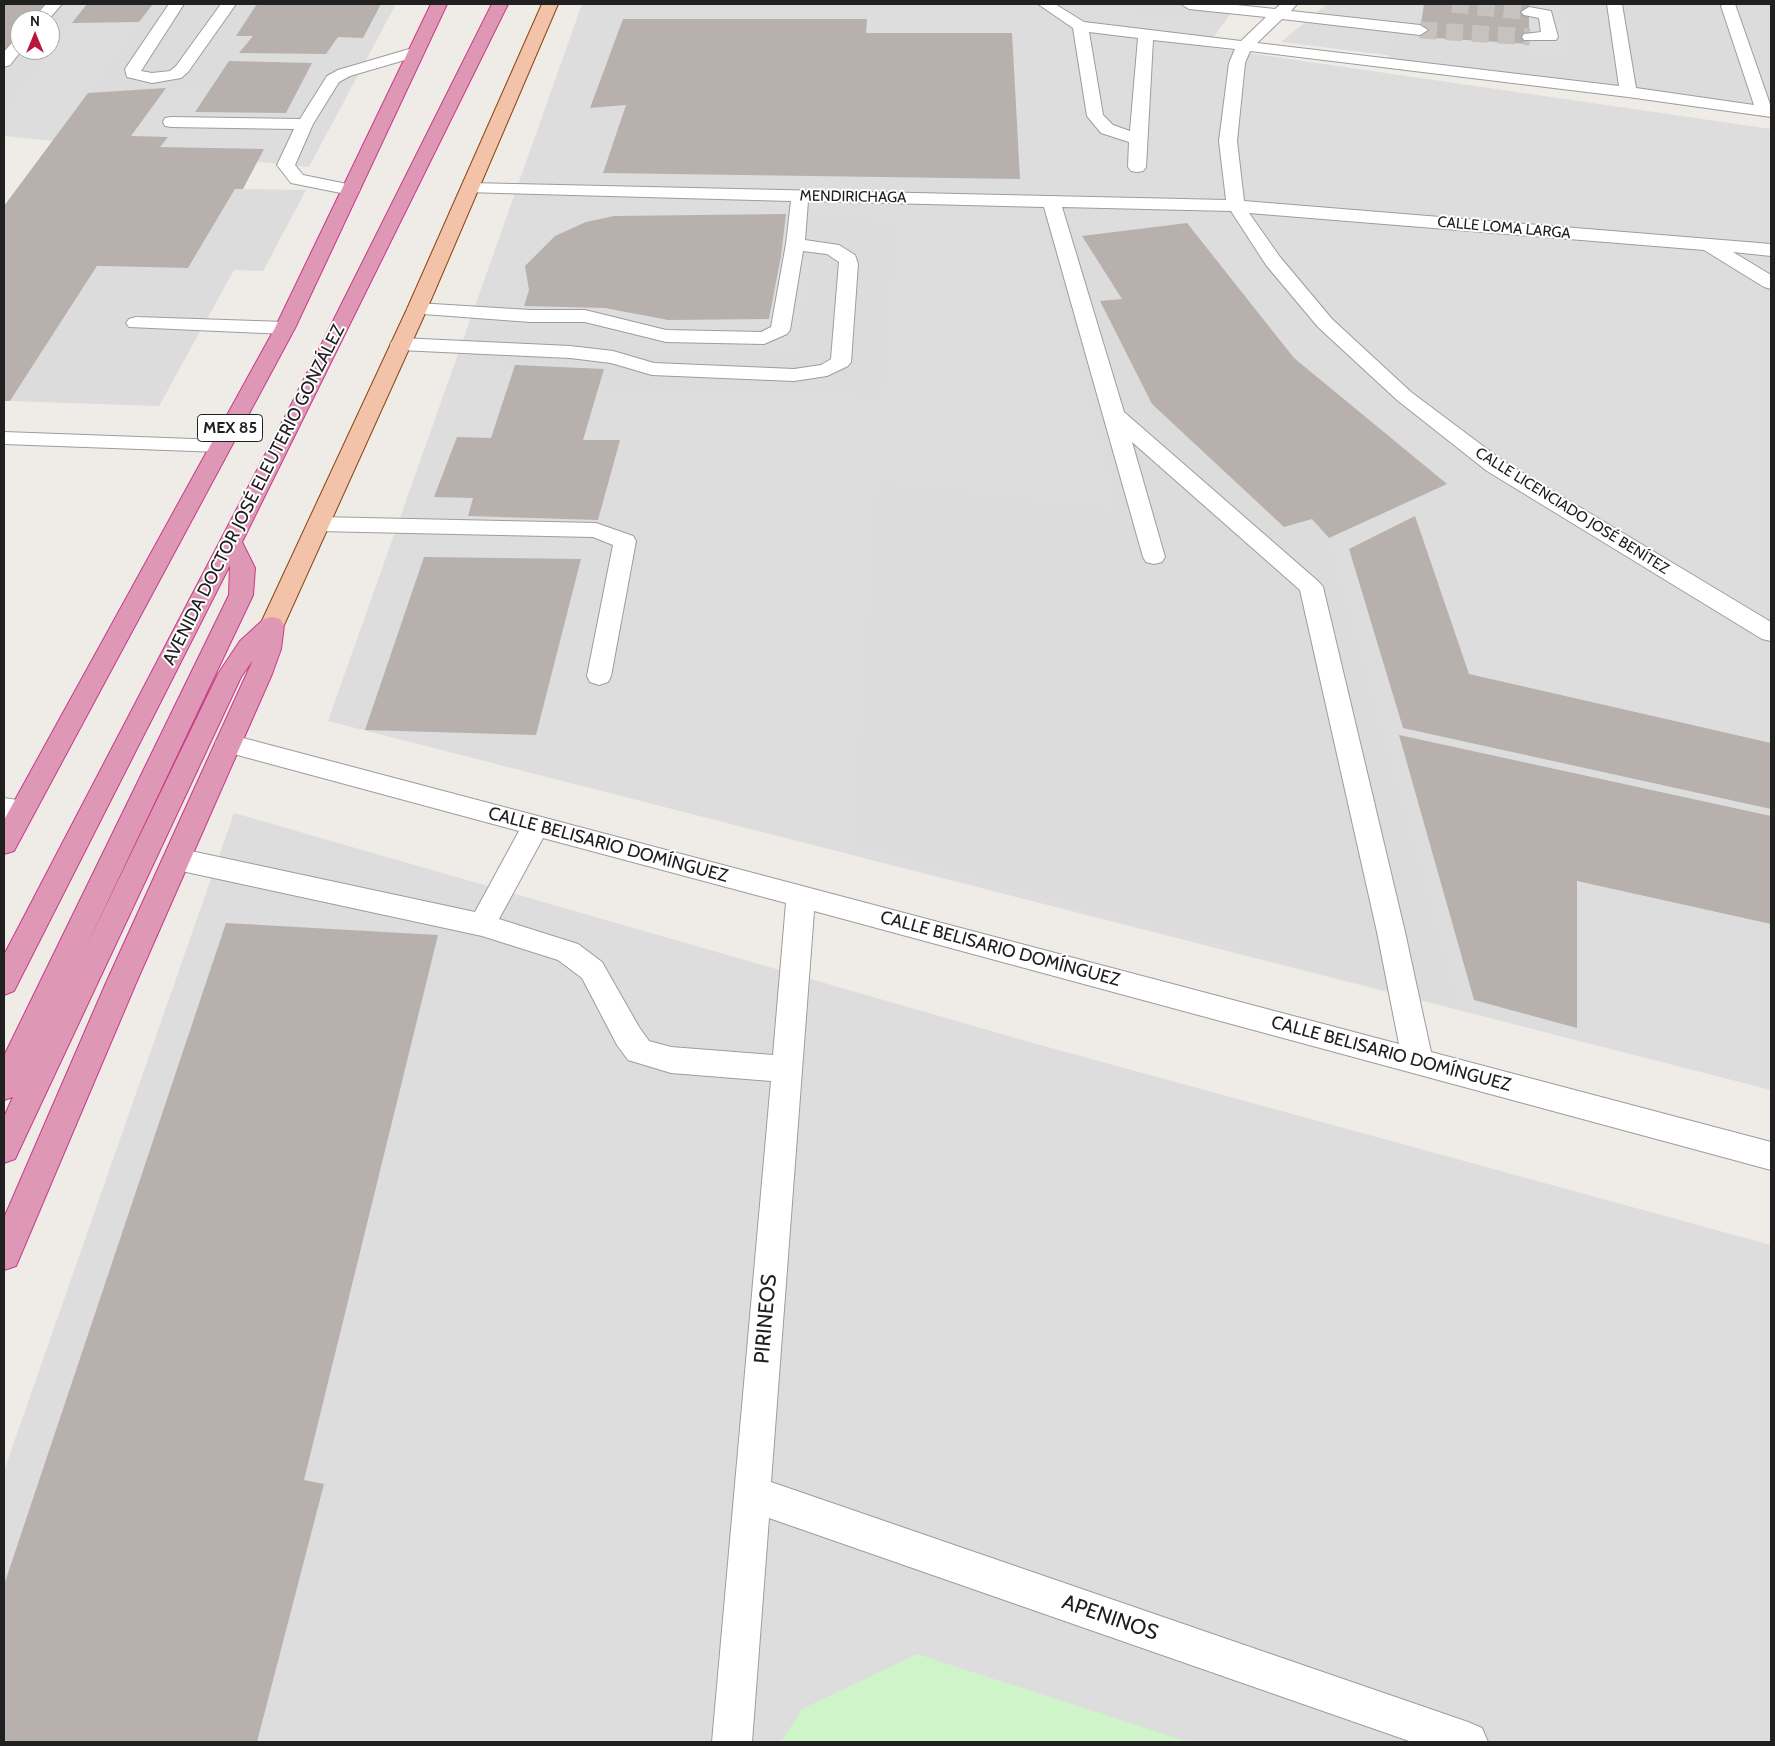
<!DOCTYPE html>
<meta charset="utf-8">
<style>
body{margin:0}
#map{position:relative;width:1775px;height:1746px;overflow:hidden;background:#efebe7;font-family:Cabin,sans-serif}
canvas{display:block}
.frame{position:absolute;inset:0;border:5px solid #202020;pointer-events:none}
.north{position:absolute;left:10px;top:10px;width:50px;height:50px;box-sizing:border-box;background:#fff;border:1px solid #a6a6a6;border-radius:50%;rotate:0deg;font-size:14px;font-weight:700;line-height:20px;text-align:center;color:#202020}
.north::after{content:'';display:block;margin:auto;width:18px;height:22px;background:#b9163c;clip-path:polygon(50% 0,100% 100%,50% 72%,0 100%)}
</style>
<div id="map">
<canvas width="1775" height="1746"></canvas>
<div class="frame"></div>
<div class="north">N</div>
</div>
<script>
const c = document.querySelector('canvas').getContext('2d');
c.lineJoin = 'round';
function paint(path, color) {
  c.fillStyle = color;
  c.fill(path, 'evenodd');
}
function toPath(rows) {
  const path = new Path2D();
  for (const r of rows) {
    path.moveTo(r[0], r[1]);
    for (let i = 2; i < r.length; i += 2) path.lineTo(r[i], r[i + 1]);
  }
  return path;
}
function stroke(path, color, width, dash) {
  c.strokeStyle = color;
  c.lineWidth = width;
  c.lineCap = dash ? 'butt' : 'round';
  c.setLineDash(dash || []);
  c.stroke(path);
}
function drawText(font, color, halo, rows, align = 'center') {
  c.font = font + ' Cabin,sans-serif';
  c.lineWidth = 4;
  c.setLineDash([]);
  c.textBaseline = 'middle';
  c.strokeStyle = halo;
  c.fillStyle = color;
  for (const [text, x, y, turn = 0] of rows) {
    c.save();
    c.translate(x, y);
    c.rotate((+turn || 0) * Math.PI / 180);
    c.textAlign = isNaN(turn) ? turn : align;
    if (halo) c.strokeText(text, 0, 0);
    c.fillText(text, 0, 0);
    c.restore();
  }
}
const residential = toPath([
 [4,4,396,4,309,167,4,136],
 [20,20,50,20,50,50,20,50],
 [582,4,1237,4,1207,47,1771,129,1771,1090,328,721],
 [1327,4,1771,4,1771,103,1281,42],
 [234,813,1033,1043,1771,1245,1771,1742,4,1742,4,1471]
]);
const park = toPath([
 [917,1654,1189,1742,781,1742,802,1709]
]);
const parking = toPath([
 [4,4,87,4,4,112],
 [20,20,50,20,50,50,20,50],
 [153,4,257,4,236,35,253,36,229,61,212,86,88,93],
 [1029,4,1237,4,1223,23,1056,4],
 [1560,4,1771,4,1771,118,1387,63,1394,37,1569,55],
 [235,189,306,190,263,271,234,270,159,406,10,401,97,266,188,268],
 [786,214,898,220,884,398,598,390,603,369,463,364,481,324,594,325,643,348,795,351,810,258,781,256],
 [1045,219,1064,220,1082,236,1122,299,1100,301,1329,538,1461,1010,851,844,876,480,1115,508]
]);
const building = toPath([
 [4,4,44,4,31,20,20,20,20,34,4,54],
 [87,4,153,4,139,22,72,23],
 [257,4,381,4,363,38,338,37,326,54,239,53,253,36,236,36],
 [1424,4,1529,4,1529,44,1419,37],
 [623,19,867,19,866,33,1012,33,1020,179,603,173,626,105,590,108],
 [229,61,312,63,286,113,195,112],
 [166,88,131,136,168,137,160,147,264,149,243,189,235,189,188,268,97,266,10,401,4,401,4,206,88,93],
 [786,214,781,256,769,319,668,320,605,308,524,306,529,290,525,266,555,236,586,222,614,216],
 [1187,223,1294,358,1447,484,1329,538,1312,519,1284,527,1152,404,1100,301,1122,299,1082,236],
 [515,365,604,369,583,440,620,440,598,520,468,516,473,498,434,497,457,437,491,438],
 [1415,516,1469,674,1771,743,1771,809,1403,728,1349,549],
 [424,557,581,559,536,735,365,730],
 [1399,735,1771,816,1771,924,1577,881,1577,1028,1474,1000],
 [226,923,438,935,304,1480,324,1484,257,1742,4,1742,4,1585]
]);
const minorTunnel = toPath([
 [1452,4,1529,12],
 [1420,30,1530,37]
]);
const minor = toPath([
 [46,4,62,4,48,20,32,20,46,4],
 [169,4,184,4,141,71,152,73,170,71,176,66,221,4,236,4,188,72,181,78,152,83,127,77,125,69,169,4],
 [1038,4,1055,4,1084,22,1241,41,1266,17,1189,9,1181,4,1227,4,1275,9,1281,4,1297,4,1291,11,1420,25,1428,30,1420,35,1282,19,1257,43,1619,86,1607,4,1622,4,1636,88,1754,105,1721,6,1723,4,1735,4,1771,107,1771,117,1628,97,1250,51,1245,63,1237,141,1244,201,1771,244,1771,256,1733,252,1771,275,1771,289,1764,287,1704,250,1249,213,1280,257,1332,319,1411,392,1503,461,1771,622,1771,641,1762,639,1487,471,1397,400,1318,327,1266,265,1231,211,1062,207,1124,412,1319,582,1323,587,1405,932,1431,1052,1771,1142,1771,1170,814,911,771,1482,1468,1722,1482,1728,1488,1742,1412,1742,769,1518,752,1742,712,1742,771,1081,671,1073,628,1060,617,1045,582,978,558,960,482,936,177,870,167,866,163,859,167,852,177,848,475,912,519,831,219,750,215,743,219,736,228,734,1399,1044,1377,932,1300,590,1132,442,1165,557,1162,562,1154,564,1146,562,1143,557,1044,207,808,201,805,240,839,245,855,255,858,264,851,362,848,366,827,376,794,381,652,375,611,363,570,358,400,350,393,348,390,344,393,340,400,338,570,346,613,351,654,363,794,369,821,365,831,359,839,262,827,254,803,251,790,330,787,334,764,344,666,342,585,322,530,322,410,313,407,309,410,305,417,303,530,310,585,310,666,330,761,332,771,327,786,244,791,201,464,192,461,188,464,184,470,183,1226,200,1219,141,1229,63,1235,49,1153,40,1146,167,1143,171,1137,172,1131,171,1128,167,1129,142,1101,133,1087,116,1073,28,1038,4],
 [1089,32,1138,38,1130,131,1113,125,1103,115,1089,32],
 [543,838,786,903,773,1055,671,1047,649,1041,639,1027,602,962,578,944,499,919,543,838],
 [1529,7,1551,11,1558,37,1556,40,1524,40,1522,37,1524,34,1541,32,1539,18,1524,15,1521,12,1529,7],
 [20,38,20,50,22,50,10,65,4,67,4,52,14,40,20,38],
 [416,47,422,49,424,52,422,55,350,76,339,82,313,124,295,165,303,175,357,186,360,190,357,194,351,195,291,183,277,165,294,129,171,127,165,126,163,122,165,118,171,117,300,119,327,76,338,70,416,47],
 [136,317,285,322,292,324,295,328,292,332,285,334,129,327,126,323,129,319,136,317],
 [4,432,220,440,228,441,231,446,228,451,220,452,4,444,4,432],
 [318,517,596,523,633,536,636,541,611,676,608,682,599,685,590,682,587,676,613,545,593,537,318,531,310,529,307,524,310,519,318,517],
 [4,798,31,802,35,809,31,816,22,819,4,818,4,798]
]);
const major = toPath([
 [542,4,558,4,427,309,284,625,280,631,272,633,264,631,260,625,407,309,542,4]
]);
const highway = toPath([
 [431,4,447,4,295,328,14,851,4,854,4,820,275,328,431,4],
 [492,4,508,4,242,542,255,568,253,595,85,949,218,674,240,641,264,619,272,617,280,619,284,625,281,649,272,674,136,983,16,1266,4,1270,4,1218,106,983,253,660,241,677,15,1159,4,1163,4,1117,13,1097,4,1100,4,1056,229,595,230,565,14,991,4,995,4,955,289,409,492,4]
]);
const farStreetnames = [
 ["MENDIRICHAGA",853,197,1],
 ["CALLE LOMA LARGA",1504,228,5],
 ["CALLE LICENCIADO JOSÉ BENÍTEZ",1572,511,32]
];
const shields = [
 [230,428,65]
];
const shieldNames = [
 ["MEX 85",230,428]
];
const streetNames = [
 ["AVENIDA DOCTOR JOSÉ ELEUTERIO GONZÁLEZ",254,495,-63],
 ["CALLE BELISARIO DOMÍNGUEZ",608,845,15],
 ["CALLE BELISARIO DOMÍNGUEZ",1000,949,15],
 ["CALLE BELISARIO DOMÍNGUEZ",1391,1054,15]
];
const nearStreetnames = [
 ["PIRINEOS",766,1319,-85],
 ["APENINOS",1110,1618,19]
];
paint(residential, '#dedddd');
paint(park, '#d0f4ca');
paint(parking, '#dcdcdc');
paint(building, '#b8b0ad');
stroke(minorTunnel, '#c6c2bf', 17, [17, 9]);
stroke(minor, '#9d9d9d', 2);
stroke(major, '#8b4611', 2);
stroke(highway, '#c83a8b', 2);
paint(minor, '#fff');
paint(major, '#f2c2a9');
paint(highway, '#de98b5');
drawText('15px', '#202020', '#fff', farStreetnames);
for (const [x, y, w] of shields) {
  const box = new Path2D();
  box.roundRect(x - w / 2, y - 13.5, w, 27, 4);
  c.fillStyle = '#fff';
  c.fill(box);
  stroke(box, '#202020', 1);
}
drawText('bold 16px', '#202020', null, shieldNames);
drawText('18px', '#202020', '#fff', streetNames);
drawText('21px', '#202020', '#fff', nearStreetnames);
</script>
